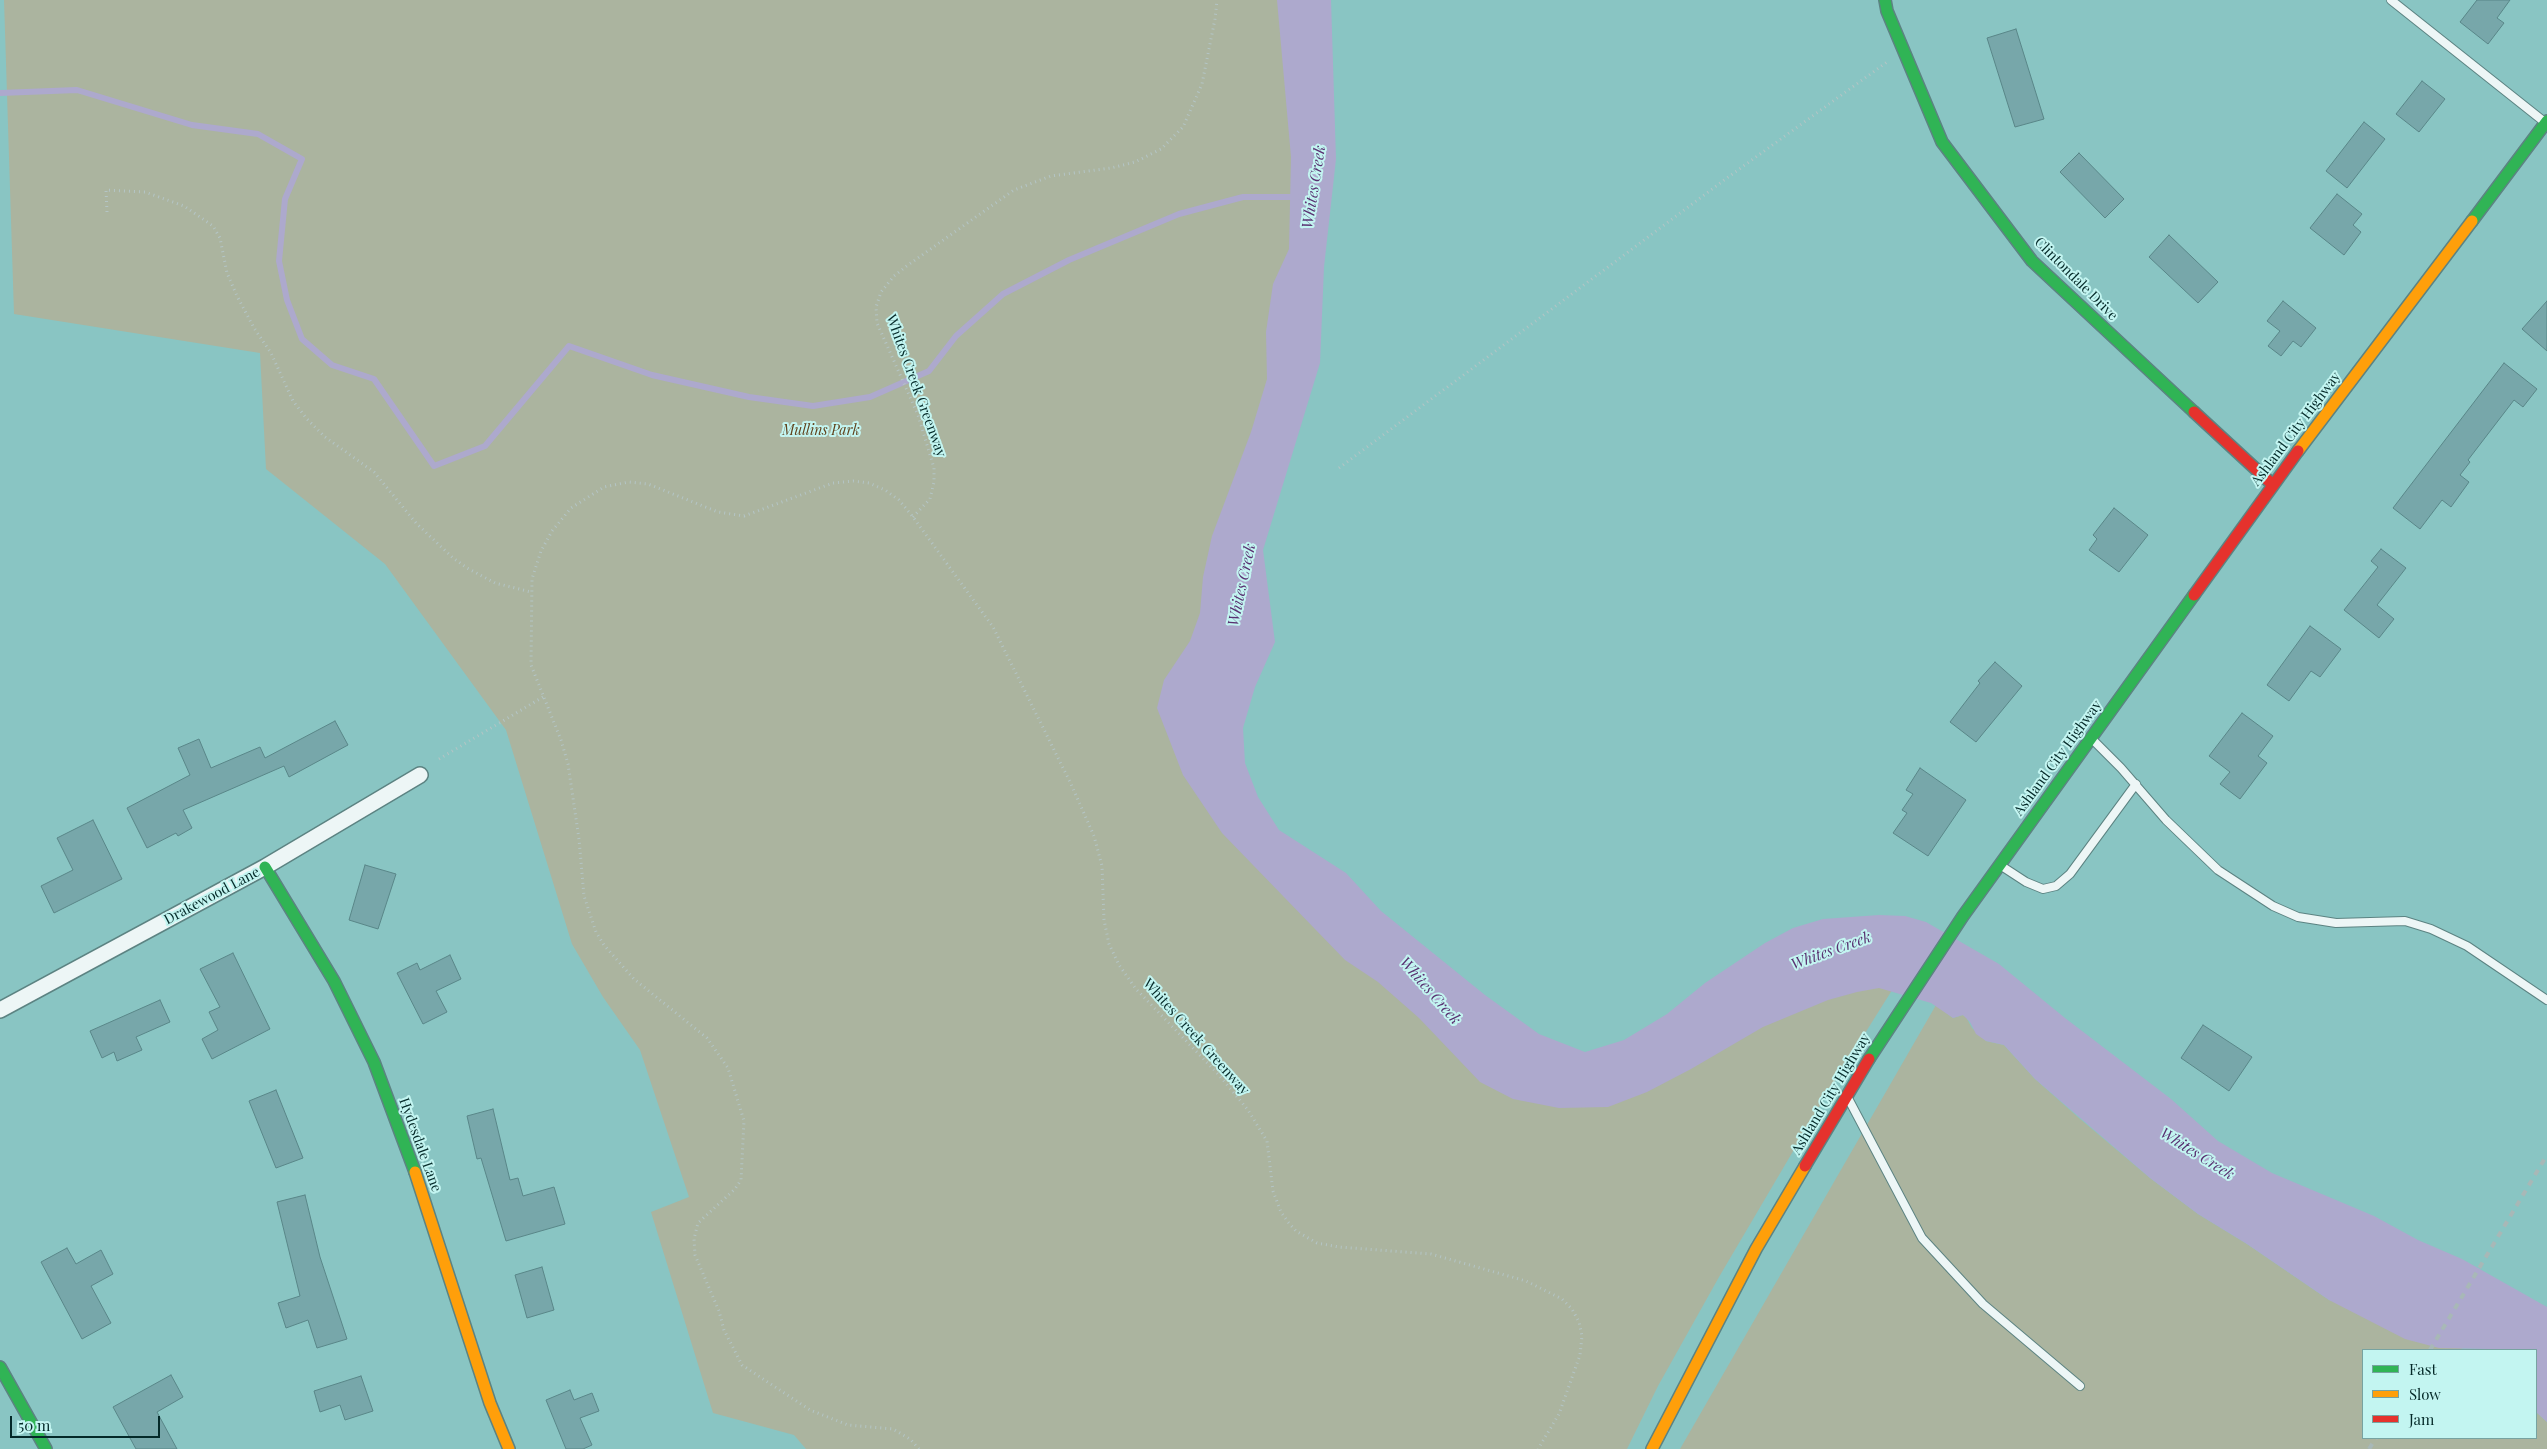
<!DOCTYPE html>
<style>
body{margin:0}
#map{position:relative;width:2547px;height:1449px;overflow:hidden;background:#89c5c3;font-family:"Playfair Display",serif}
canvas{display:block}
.legend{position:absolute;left:2362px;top:1349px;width:175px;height:90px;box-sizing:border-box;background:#c3f5f1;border:1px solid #77a3a1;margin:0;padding:6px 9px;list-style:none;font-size:15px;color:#042928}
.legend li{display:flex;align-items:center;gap:10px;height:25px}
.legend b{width:25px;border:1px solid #77a3a1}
.scale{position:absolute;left:10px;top:1416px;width:150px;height:22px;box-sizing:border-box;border:2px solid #042928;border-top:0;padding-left:6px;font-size:15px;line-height:18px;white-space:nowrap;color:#042928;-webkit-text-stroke:4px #c3f5f1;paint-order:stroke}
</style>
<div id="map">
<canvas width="2547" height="1449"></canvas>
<ul class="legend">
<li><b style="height:6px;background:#30b455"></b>Fast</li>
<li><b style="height:6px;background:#ff9f0a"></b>Slow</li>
<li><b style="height:6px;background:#e5322d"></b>Jam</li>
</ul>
<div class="scale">50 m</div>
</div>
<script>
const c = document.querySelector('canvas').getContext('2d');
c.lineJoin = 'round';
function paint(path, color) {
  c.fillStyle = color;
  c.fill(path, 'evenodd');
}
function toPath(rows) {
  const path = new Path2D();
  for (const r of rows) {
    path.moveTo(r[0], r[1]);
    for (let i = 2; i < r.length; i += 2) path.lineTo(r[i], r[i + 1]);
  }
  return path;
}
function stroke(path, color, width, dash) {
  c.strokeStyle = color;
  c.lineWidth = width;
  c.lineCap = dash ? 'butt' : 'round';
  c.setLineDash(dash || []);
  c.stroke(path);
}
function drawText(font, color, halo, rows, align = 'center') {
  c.font = font + ' "Playfair Display",serif';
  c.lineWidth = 4;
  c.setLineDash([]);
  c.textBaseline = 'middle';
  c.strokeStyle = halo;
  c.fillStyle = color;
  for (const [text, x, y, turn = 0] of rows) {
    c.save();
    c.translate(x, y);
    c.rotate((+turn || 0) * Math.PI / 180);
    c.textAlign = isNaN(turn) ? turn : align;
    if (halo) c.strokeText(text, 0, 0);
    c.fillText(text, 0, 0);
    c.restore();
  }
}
const green = toPath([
 [4,0,1302,0,1299,229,1275,399,1218,614,1235,816,1613,1095,1809,984,1894,987,1825,1097,1719,1277,1658,1386,1627,1449,806,1449,794,1435,713,1413,651,1212,689,1197,640,1050,603,997,572,944,506,730,385,564,266,469,260,353,14,314],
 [1936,1005,1953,1018,1963,1015,1966,1017,1972,1028,1986,1041,2004,1045,2035,1079,2079,1118,2150,1178,2198,1214,2247,1244,2329,1300,2466,1350,2363,1350,2363,1438,2536,1438,2536,1412,2547,1422,2547,1449,1680,1449]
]);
const water = toPath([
 [1277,0,1331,0,1336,159,1324,267,1320,363,1263,550,1275,642,1255,687,1243,728,1245,763,1258,797,1279,830,1346,873,1381,911,1485,995,1539,1034,1585,1052,1624,1040,1667,1014,1705,983,1765,943,1793,928,1823,919,1879,915,1905,916,1926,922,1999,964,2065,1018,2171,1099,2218,1141,2272,1173,2374,1216,2418,1240,2462,1259,2547,1307,2547,1422,2536,1412,2536,1350,2439,1348,2405,1339,2329,1300,2247,1244,2198,1214,2150,1178,2035,1079,2004,1045,1986,1041,1976,1034,1970,1022,1963,1015,1953,1018,1931,1003,1879,988,1857,992,1828,1000,1763,1027,1691,1069,1647,1092,1608,1107,1559,1108,1513,1099,1480,1082,1419,1018,1378,982,1345,960,1222,833,1183,775,1157,708,1164,680,1190,641,1200,613,1203,577,1212,536,1251,432,1267,379,1266,332,1273,284,1289,249,1291,157]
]);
const stream = toPath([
 [0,93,77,90,192,125,258,134,302,159,285,199,279,261,287,300,302,339,332,365,374,379,434,466,485,446,569,346,652,375,749,397,813,406,870,397,929,371,956,336,1003,294,1069,260,1179,214,1243,197,1298,197]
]);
const building = toPath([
 [2477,0,2510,0,2497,18,2504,23,2488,44,2460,22,2477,0],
 [2016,29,2044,119,2015,127,1987,38,2016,29],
 [2422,81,2445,99,2419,132,2396,114,2422,81],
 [2364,122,2385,139,2347,188,2326,171,2364,122],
 [2079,153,2124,199,2105,218,2060,172,2079,153],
 [2337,194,2362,214,2353,225,2361,232,2344,255,2310,228,2337,194],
 [2169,235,2218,282,2198,303,2149,257,2169,235],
 [2283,301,2316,328,2301,347,2293,341,2281,356,2268,346,2280,331,2267,321,2283,301],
 [2547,301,2547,351,2522,329,2547,301],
 [2504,363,2537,389,2523,407,2514,400,2468,460,2470,462,2460,475,2469,482,2451,507,2442,500,2420,529,2393,508,2504,363],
 [2114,508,2148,535,2119,572,2089,550,2097,539,2093,535,2114,508],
 [2381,549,2406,568,2377,605,2394,619,2379,638,2344,610,2378,567,2371,561,2381,549],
 [2310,626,2341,649,2320,677,2311,671,2289,701,2267,685,2310,626],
 [1995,662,2022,686,1976,742,1950,722,1980,683,1978,681,1995,662],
 [2242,713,2273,736,2258,756,2267,763,2240,799,2220,784,2230,772,2209,756,2242,713],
 [335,721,348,745,289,777,284,766,183,810,192,828,178,836,176,833,147,848,127,808,190,775,178,748,199,739,211,768,260,747,265,758,335,721],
 [1920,768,1966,800,1928,856,1893,833,1907,813,1902,810,1913,794,1906,790,1920,768],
 [93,820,122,879,54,913,41,886,73,870,57,838,93,820],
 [365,865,396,874,378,929,349,920,365,865],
 [233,953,270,1029,212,1059,202,1039,218,1030,209,1012,220,1007,200,969,233,953],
 [450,955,461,979,436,991,447,1012,423,1024,397,973,417,963,420,970,450,955],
 [160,1000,170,1022,136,1037,142,1050,117,1061,114,1052,102,1058,90,1031,160,1000],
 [2203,1025,2252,1057,2229,1091,2181,1058,2203,1025],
 [276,1090,303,1158,276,1168,249,1101,276,1090],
 [493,1109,510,1180,518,1178,523,1196,554,1187,565,1224,506,1241,481,1158,477,1159,467,1116,493,1109],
 [305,1195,320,1257,347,1339,317,1348,308,1320,286,1328,278,1303,300,1296,277,1202,305,1195],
 [67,1248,76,1264,101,1250,113,1274,91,1286,111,1323,82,1339,41,1262,67,1248],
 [542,1267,554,1310,527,1318,515,1275,542,1267],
 [171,1375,183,1397,157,1412,177,1449,136,1449,113,1407,171,1375],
 [361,1376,373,1411,345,1420,340,1405,320,1412,314,1391,361,1376],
 [570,1390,574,1400,592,1393,599,1411,580,1418,592,1445,583,1449,566,1449,546,1400,570,1390]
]);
const path = toPath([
 [107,212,106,190,145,192,184,206,213,226,220,238,227,273,237,296,254,328,271,353,293,401,307,419,325,437,374,472,416,523,453,558,467,568,495,583,531,592],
 [1339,468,1727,178,1887,62],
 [913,517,930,499,934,482,934,468,918,415,877,323,876,307,881,292,894,276,908,265,1014,190,1051,176,1111,168,1135,162,1161,149,1183,127,1202,84,1215,19,1217,0],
 [439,759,543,697],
 [919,1449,910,1439,893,1429,848,1425,810,1410,742,1365,724,1330,719,1311,695,1255,694,1239,698,1223,735,1189,741,1180,744,1121,728,1068,707,1038,634,979,604,945,596,932,584,896,579,839,568,764,561,740,531,665,532,579,541,551,552,531,571,508,604,487,629,482,648,484,718,512,744,516,833,483,853,481,869,483,885,490,899,500,913,517,993,627,1071,784,1094,836,1102,866,1104,920,1109,944,1119,965,1136,989,1219,1075,1248,1110,1267,1141,1273,1191,1281,1212,1288,1222,1296,1231,1317,1243,1339,1247,1431,1254,1526,1281,1562,1299,1572,1309,1579,1322,1582,1336,1580,1355,1559,1414,1538,1449]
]);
const lane = toPath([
 [2391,0,2542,120],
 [2094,741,2121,768,2166,820,2218,870,2273,906,2298,917,2336,923,2405,921,2431,929,2467,946,2547,1000],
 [2003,867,2026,882,2043,889,2056,886,2070,874,2136,784],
 [1849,1100,1922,1238,1983,1304,2080,1386]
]);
const street = toPath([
 [0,1010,265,867,420,775]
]);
const fast = toPath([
 [1885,0,1887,11,1942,142,2032,261,2194,412],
 [2472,221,2547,121],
 [265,867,334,981,374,1062,415,1172],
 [1869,1059,1963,916,2194,595],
 [0,1367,46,1449]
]);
const slow = toPath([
 [2298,451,2472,221],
 [415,1172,490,1403,509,1449],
 [1652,1449,1756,1249,1805,1166]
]);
const jam = toPath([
 [2194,412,2273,485],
 [2194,595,2298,451],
 [1805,1166,1869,1059]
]);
const rail = toPath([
 [2430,1350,2547,1155],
 [2369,1449,2376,1438]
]);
const streetNames = [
 ["Clintondale Drive",2076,279,45],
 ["Whites Creek Greenway",916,386,70],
 ["Ashland City Highway",2296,429,-53],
 ["Ashland City Highway",2058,758,-54],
 ["Drakewood Lane",212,896,-28],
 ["Whites Creek Greenway",1196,1037,48],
 ["Ashland City Highway",1831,1094,-59],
 ["Hydesdale Lane",420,1145,70]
];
const parkNames = [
 ["Mullins Park",821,431]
];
const waterNames = [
 ["Whites Creek",1314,187,-81],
 ["Whites Creek",1242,585,-78],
 ["Whites Creek",1831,951,-20],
 ["Whites Creek",1430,991,49],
 ["Whites Creek",2197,1154,32]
];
paint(green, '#abb49f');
paint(water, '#ada9cd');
stroke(stream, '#ada9cd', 6);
paint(building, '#77a7aa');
stroke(building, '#598688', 1);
stroke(lane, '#5c8382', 10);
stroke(street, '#5c8382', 18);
stroke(fast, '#5c8382', 14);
stroke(slow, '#5c8382', 14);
stroke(jam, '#5c8382', 14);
stroke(path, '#b4c5c5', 3, [1, 4]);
stroke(lane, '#edf6f6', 8);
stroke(street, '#edf6f6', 15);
stroke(fast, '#30b455', 11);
stroke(slow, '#ff9f0a', 11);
stroke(jam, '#e5322d', 11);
stroke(rail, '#a8b8b7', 4, [6, 6]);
drawText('14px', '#042928', '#c3f5f1', streetNames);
drawText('italic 14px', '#60421c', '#c3f5f1', parkNames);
drawText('italic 15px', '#593171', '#c3f5f1', waterNames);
</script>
